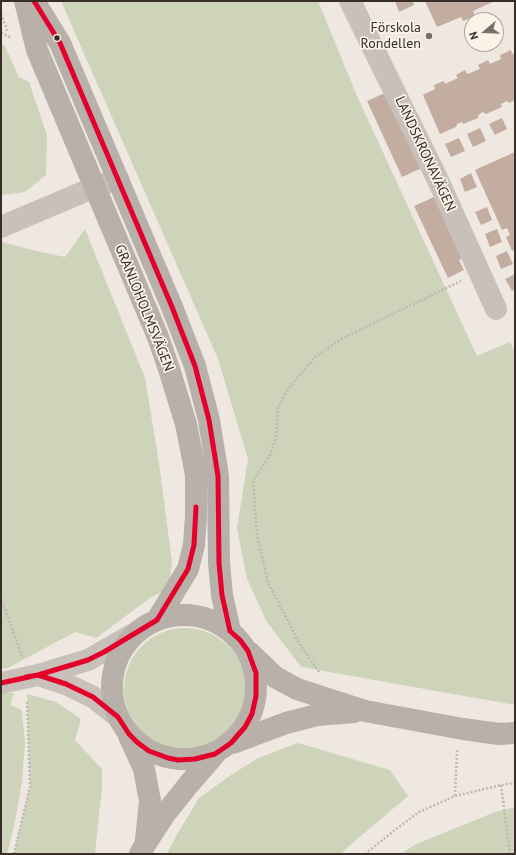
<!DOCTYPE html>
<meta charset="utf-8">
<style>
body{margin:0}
#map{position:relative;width:516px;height:855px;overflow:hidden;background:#eee8e1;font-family:"PT Sans",sans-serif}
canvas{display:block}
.frame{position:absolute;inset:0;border:2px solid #382e27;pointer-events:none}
.north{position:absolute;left:464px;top:12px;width:40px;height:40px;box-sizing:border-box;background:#fbf3e8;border:1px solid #ada49b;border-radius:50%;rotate:251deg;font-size:11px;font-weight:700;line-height:16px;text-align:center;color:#382e27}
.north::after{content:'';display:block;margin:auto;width:14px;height:18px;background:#786f68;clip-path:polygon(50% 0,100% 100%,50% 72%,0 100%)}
</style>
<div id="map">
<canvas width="516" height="855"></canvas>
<div class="frame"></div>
<div class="north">N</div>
</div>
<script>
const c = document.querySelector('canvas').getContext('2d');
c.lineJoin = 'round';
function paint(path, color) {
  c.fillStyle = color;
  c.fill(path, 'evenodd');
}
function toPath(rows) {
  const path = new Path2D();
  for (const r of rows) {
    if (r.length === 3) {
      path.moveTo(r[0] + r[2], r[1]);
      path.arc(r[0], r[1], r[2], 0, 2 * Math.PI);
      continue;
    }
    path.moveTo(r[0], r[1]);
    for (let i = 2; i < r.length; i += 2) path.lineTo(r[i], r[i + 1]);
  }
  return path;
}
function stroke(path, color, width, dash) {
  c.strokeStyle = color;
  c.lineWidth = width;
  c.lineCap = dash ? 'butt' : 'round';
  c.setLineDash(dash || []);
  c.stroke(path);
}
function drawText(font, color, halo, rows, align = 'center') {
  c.font = font + ' "PT Sans",sans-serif';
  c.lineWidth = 3.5;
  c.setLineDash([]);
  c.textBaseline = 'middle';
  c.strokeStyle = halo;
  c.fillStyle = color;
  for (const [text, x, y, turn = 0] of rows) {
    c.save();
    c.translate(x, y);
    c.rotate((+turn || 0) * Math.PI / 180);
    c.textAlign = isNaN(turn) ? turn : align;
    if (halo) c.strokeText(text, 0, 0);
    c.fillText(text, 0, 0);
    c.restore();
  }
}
const green = toPath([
 [61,1,318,1,357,96,477,356,510,342,515,352,515,705,301,667,267,622,247,579,237,528,248,459,218,359],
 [1,43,5,46,19,77,29,82,47,135,46,175,25,192,1,195],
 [85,229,145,378,159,463,172,562,169,588,150,598,96,638,75,632,8,668,1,669,1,243,2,242,36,251,65,257],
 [185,689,61],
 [1,693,14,693,10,705,22,710,25,743,22,782,15,822,7,854,1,854],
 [27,694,56,702,81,719,75,740,102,769,102,787,95,854,14,854,30,786],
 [298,743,390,770,408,796,348,847,341,854,167,854,176,836,199,798,231,775,258,758],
 [515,807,515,854,401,854,414,845,495,812]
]);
const building = toPath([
 [395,1,413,1,414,5,399,12],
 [425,1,495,1,473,11,475,16,463,21,461,17,437,27],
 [511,50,512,54,515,53,515,100,509,103,507,101,501,104,502,107,486,114,483,112,479,114,478,118,463,124,462,122,457,124,456,127,440,134,423,95,435,89,434,85,444,81,445,84,458,78,456,75,465,70,467,74,480,69,478,65,488,60,490,64,501,59,500,55],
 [387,92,422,168,402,177,367,101],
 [502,118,507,129,495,135,489,124],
 [480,128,486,141,473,147,467,134],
 [459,138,465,151,451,157,445,144],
 [515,152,515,250,512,251,506,237,510,235,507,228,502,230,475,170],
 [471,173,477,187,465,192,460,179],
 [434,197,463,258,459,260,464,270,448,278,414,206],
 [487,207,492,220,481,225,475,212],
 [497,229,502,242,490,247,485,234],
 [507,251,513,264,501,269,496,256],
 [515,274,515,289,512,291,505,279]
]);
const path = toPath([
 [1,14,8,32],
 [1,33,10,37],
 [1,598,22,656],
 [319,672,298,641,268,582,257,535,253,481,270,455,276,437,278,407,291,385,315,357,343,338,461,281],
 [501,785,510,854],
 [455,796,501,785,515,783],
 [14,854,30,786,27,700],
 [365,854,396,829,419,812,455,796,457,750]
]);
const street = toPath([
 [350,1,437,178,496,309],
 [1,227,95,187,118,179],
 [38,675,66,684,93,697,118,717],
 [1,683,38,675,88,660,137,632]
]);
const secondary = toPath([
 [25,1,37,50,158,337,169,369,186,424,196,475,196,516,194,545,188,569,157,620],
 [34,1,60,43,172,307,195,366,209,420,218,476,219,563,222,595,230,631],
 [184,687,72],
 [249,652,275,677,297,689,365,711,463,729,499,734,515,733],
 [129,736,144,769,150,801,146,840],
 [233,743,286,723,317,715,354,712],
 [140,854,146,843,165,814,189,784,215,754]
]);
const bus1 = toPath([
 [26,677,38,675,88,660,104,652,157,620,188,569,194,545,196,507],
 [1,683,38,675,66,684,93,697,118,717,129,734,138,743,149,751,168,758,178,760,195,759,215,754,231,743,245,727,252,714,256,696,256,673,248,651,240,640,230,631,222,595,219,563,218,476,209,420,195,366,172,307,60,43,34,1]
]);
const markers = [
 [429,36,4,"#786f68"],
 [57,38,3.5,"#382e27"]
];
const poiNames = [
 ["Förskola",421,28],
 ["Rondellen",421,44]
];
const streetNames = [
 ["LANDSKRONAVÄGEN",425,154,65],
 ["GRANLOHOLMSVÄGEN",144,308,68]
];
paint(green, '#ced4ba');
paint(building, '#c3ada1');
stroke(path, '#c0b9b2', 2.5, [2, 2]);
stroke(street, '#c7c1ba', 22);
stroke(secondary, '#b8b1aa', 22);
stroke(bus1, '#e4002b', 5);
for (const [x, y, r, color] of markers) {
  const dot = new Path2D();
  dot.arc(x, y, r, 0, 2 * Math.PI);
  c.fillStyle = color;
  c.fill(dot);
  stroke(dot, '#fbf3e8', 1.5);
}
drawText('14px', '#382e27', '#fbf3e8', poiNames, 'right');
drawText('14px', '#382e27', '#fbf3e8', streetNames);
</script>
